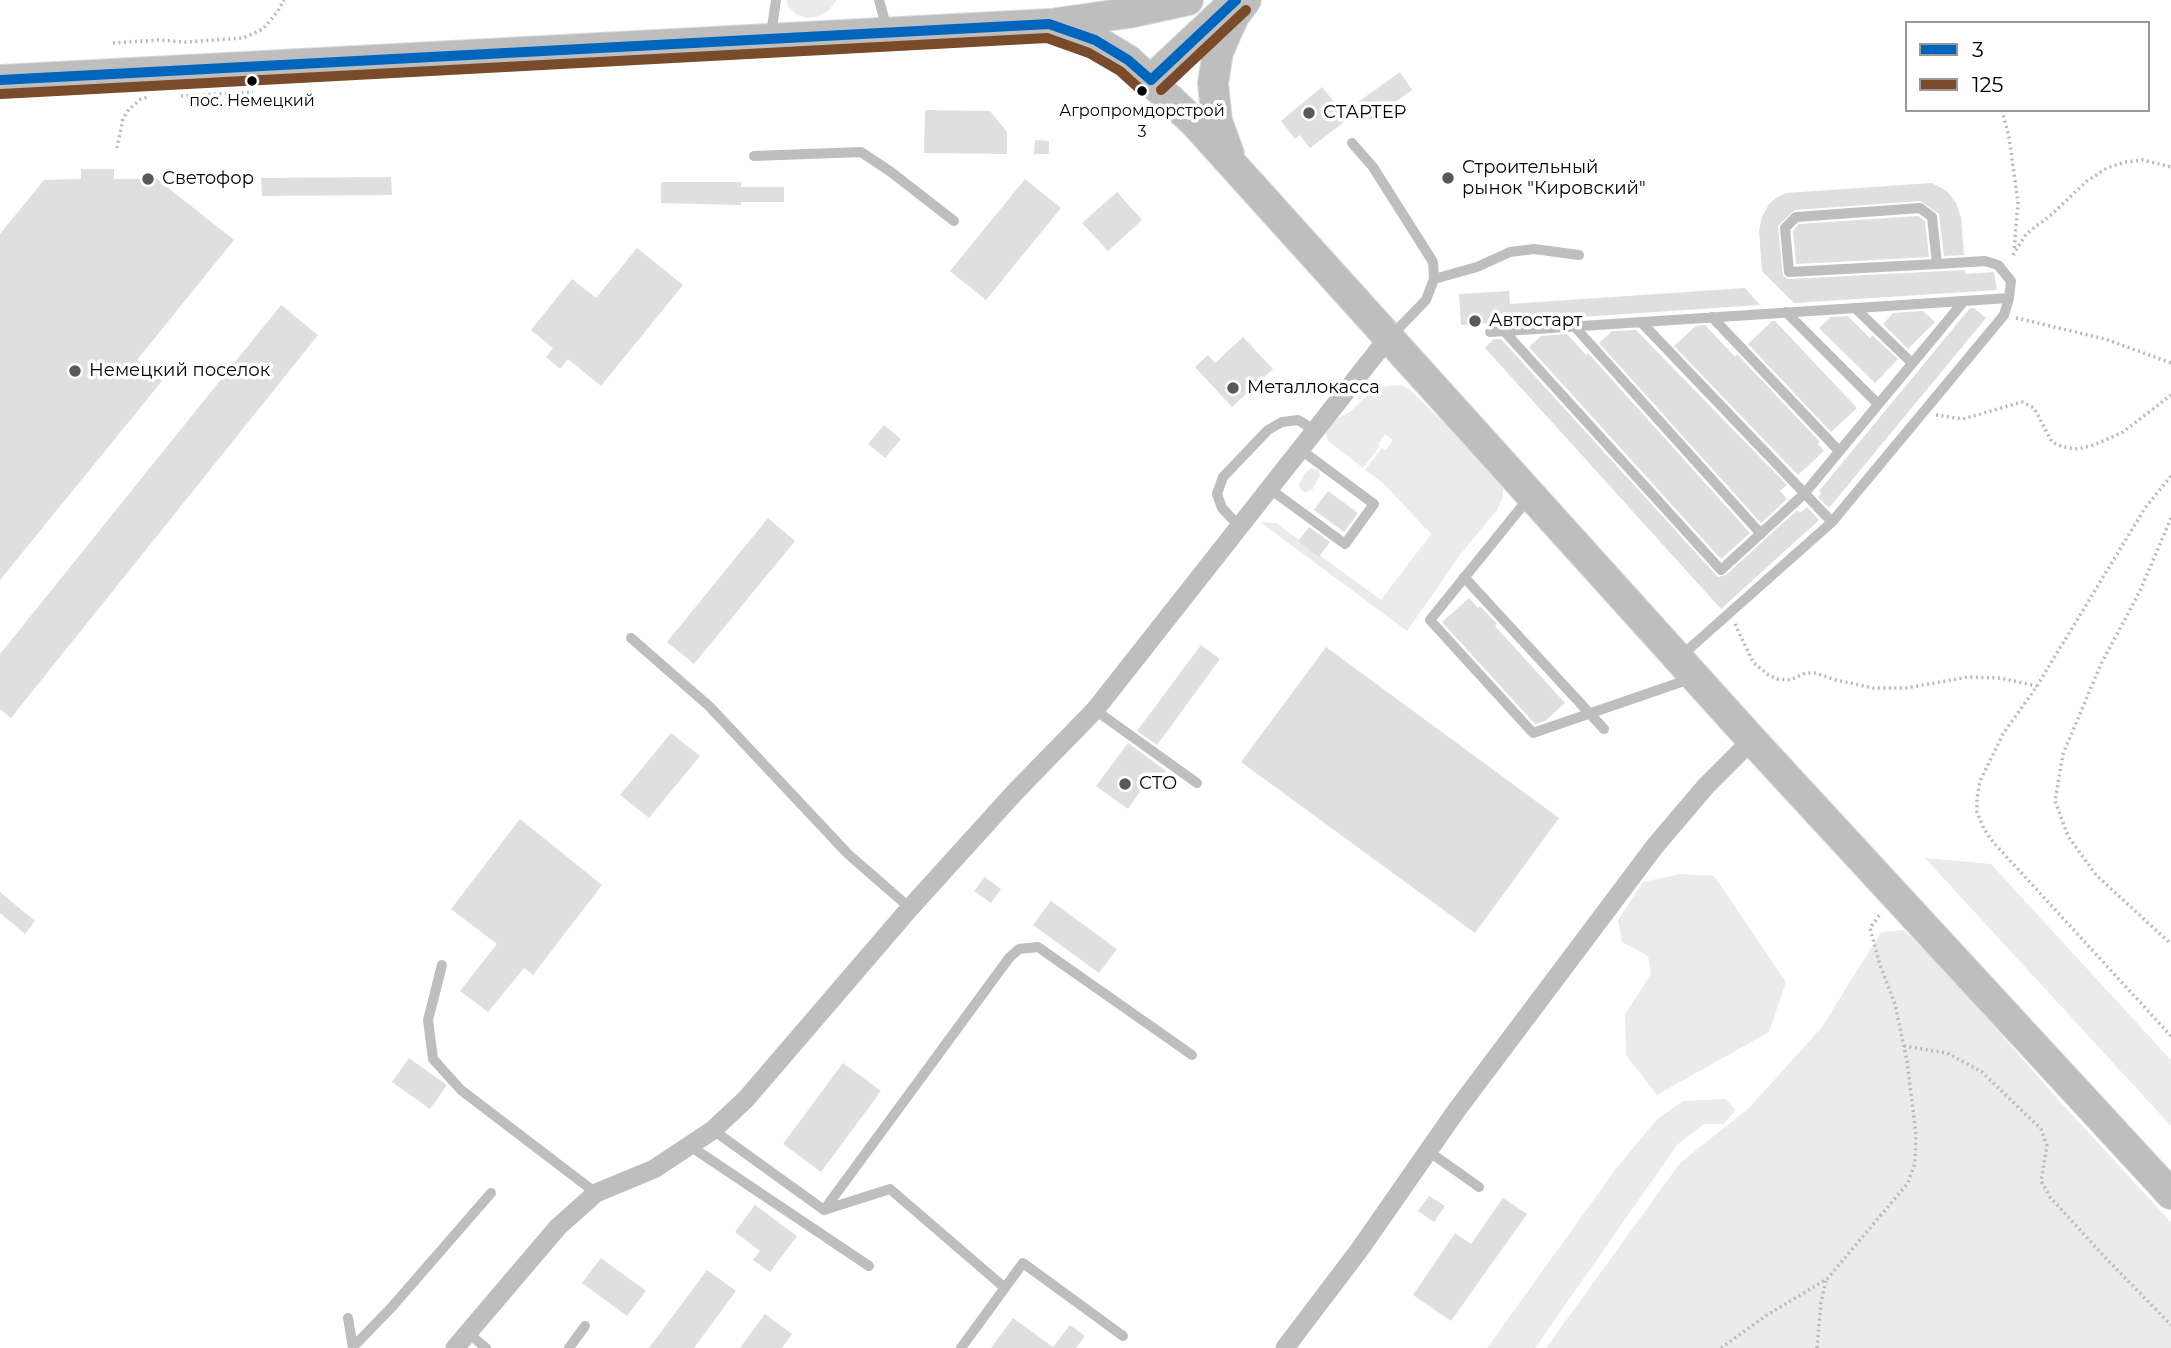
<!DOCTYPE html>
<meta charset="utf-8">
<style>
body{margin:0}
#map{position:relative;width:2171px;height:1348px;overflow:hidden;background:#fff;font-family:Montserrat,sans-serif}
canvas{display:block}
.legend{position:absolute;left:1905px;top:21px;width:245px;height:91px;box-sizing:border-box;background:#fff;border:2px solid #999;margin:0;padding:9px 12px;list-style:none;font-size:21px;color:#000}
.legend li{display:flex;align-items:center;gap:14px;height:35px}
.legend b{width:35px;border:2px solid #999}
</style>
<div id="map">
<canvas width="2171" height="1348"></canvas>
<ul class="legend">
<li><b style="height:9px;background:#0065bd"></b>3</li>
<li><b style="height:9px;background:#7a4b2a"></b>125</li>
</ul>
</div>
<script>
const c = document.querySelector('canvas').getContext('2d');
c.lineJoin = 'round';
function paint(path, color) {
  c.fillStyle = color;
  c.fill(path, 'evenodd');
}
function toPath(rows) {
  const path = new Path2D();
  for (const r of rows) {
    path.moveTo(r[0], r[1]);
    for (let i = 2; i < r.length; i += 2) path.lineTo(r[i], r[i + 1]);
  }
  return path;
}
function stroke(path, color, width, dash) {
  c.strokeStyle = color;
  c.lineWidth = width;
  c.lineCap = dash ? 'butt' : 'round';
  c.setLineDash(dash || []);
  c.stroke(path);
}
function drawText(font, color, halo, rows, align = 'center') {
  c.font = font + ' Montserrat,sans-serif';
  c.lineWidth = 7;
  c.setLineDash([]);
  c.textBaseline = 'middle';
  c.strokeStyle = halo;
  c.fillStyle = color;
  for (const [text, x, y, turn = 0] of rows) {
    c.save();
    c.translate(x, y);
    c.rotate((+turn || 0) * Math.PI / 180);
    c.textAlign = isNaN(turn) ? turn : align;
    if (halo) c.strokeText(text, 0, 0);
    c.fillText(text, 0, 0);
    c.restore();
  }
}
const green = toPath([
 [786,0,837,0,828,11,817,17,807,18,797,15,788,6],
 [1401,385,1410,390,1446,425,1503,488,1503,496,1497,510,1460,555,1407,631,1260,522,1276,523,1381,600,1431,534,1383,483,1365,470,1382,448,1386,450,1393,440,1385,434,1378,444,1380,446,1363,468,1328,441,1326,433,1334,420,1350,412,1365,397,1386,386],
 [1311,468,1318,470,1320,475,1313,489,1305,493,1300,489,1299,484,1305,473],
 [1925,858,1991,864,2171,1060,2171,1126],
 [1680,874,1714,876,1786,982,1769,1032,1657,1095,1626,1055,1625,1014,1651,974,1648,956,1622,942,1618,920,1643,882],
 [1904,930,1944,969,2063,1105,2171,1222,2171,1348,1546,1348,1680,1163,1749,1108,1822,1027,1881,932],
 [1726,1099,1735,1110,1724,1124,1704,1124,1677,1145,1535,1348,1487,1348,1618,1166,1657,1119,1683,1101]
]);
const building = toPath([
 [1400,72,1412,90,1370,120,1358,102],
 [1322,87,1348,119,1310,148,1300,135,1295,139,1281,121],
 [925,110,990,111,1007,132,1007,154,924,153],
 [1035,140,1049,141,1049,154,1034,154],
 [81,169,114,169,114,179,157,179,234,240,137,360,162,381,0,580,0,234,44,180,81,179],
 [391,177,392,195,262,196,261,178],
 [1025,179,1061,208,986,300,950,271],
 [661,182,741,182,741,187,784,187,784,202,741,202,741,205,661,203],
 [1932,183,1947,191,1956,203,1961,217,1964,255,1944,256,1939,214,1920,201,1795,210,1778,226,1783,276,1789,279,1965,270,1965,274,1994,272,1997,290,1794,303,1762,271,1759,231,1762,217,1769,204,1776,198,1786,193],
 [1117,192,1142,220,1108,251,1082,223],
 [1918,216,1925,221,1929,257,1796,264,1793,231,1799,224],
 [637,248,683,285,601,386,568,359,560,369,546,357,553,348,531,330,572,279,596,298],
 [1745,288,1760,305,1461,325,1459,294,1509,291,1510,304],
 [281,305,318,335,11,718,0,709,0,654],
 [1970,308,1974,308,1986,318,1829,508,1818,497,1822,493,1819,491],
 [1923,311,1935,322,1908,349,1883,324,1893,313],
 [1848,316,1870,338,1872,335,1898,359,1875,383,1819,328,1831,317],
 [1772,321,1775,321,1857,408,1831,432,1748,344],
 [1705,325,1735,357,1737,354,1820,442,1818,444,1824,451,1798,475,1674,346,1696,326],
 [1636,330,1787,485,1780,491,1787,499,1761,523,1599,343,1612,331],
 [1567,334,1586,355,1588,353,1750,533,1721,559,1529,347,1541,336],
 [1243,337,1273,369,1232,407,1195,367,1208,355,1215,363],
 [1494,339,1501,339,1718,577,1726,575,1797,510,1800,513,1807,507,1819,520,1721,609,1485,348],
 [884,425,901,439,885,458,868,444],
 [1328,491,1358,513,1344,532,1314,510],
 [768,518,795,541,694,664,667,642],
 [1309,527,1330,542,1319,557,1298,541],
 [1469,598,1478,608,1480,606,1497,624,1495,626,1565,703,1545,721,1535,724,1442,622],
 [1201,645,1220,659,1157,745,1137,731],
 [1326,647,1559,818,1475,933,1241,762],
 [671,733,700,756,649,818,620,795],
 [1128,743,1166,771,1155,786,1148,780,1128,809,1096,786],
 [520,819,602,885,533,975,524,968,488,1012,460,991,497,944,451,909],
 [985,877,1001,889,991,903,974,891],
 [0,892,35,921,25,934,0,913],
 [1051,901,1117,949,1099,973,1033,925],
 [409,1058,447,1085,430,1109,392,1082],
 [843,1063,881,1091,821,1172,783,1144],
 [1429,1196,1445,1206,1434,1222,1418,1211],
 [1503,1198,1527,1214,1451,1321,1413,1295,1455,1233,1471,1244],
 [755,1205,797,1236,770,1272,753,1260,760,1251,735,1232],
 [601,1258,646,1291,627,1316,582,1283],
 [707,1270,736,1291,694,1348,649,1348],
 [765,1314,792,1334,782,1348,740,1348],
 [1013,1318,1053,1347,1070,1325,1085,1336,1076,1348,991,1348]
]);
const path = toPath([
 [113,43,158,40,185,42,243,38,263,29,278,11,284,0],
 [181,96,253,92],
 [2002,110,2009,137,2018,203,2014,251],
 [117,148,123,119,129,109,141,99,149,97],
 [2013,255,2026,234,2051,215,2087,181,2107,168,2125,162,2143,160,2171,167],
 [2016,318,2105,339,2171,363],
 [1936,415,1963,419,2022,402,2034,408,2052,442,2063,447,2078,449,2094,445,2123,432,2171,395],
 [2171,476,2145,508,2037,686,2003,734,1980,781,1977,798,1977,812,1984,829,1993,842,2171,1036],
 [2171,518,2140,591,2101,664,2063,754,2055,801,2068,836,2096,875,2171,944],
 [1735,624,1753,662,1767,674,1777,679,1790,680,1806,673,1815,673,1836,680,1873,688,1906,688,1968,677,2000,678,2037,686],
 [1904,1046,1947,1053,1982,1072,2041,1129,2047,1146,2041,1181,2050,1197,2100,1252,2171,1325],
 [1721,1348,1767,1315,1827,1279,1908,1183,1915,1163,1916,1134,1907,1061,1895,1004,1880,965,1870,928,1881,913],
 [1817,1348,1821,1302,1826,1281]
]);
const service = toPath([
 [879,0,887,29],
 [771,34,776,0],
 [1352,143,1373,167,1433,262,1434,279,1426,300,1391,336],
 [754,156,861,152,891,172,954,221],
 [1434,279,1477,267,1510,252,1534,249,1579,255],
 [1855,308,1912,363],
 [1786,312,1878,404],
 [1712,317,1839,451],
 [1641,322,1832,522],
 [1574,326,1761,534],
 [1504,331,1721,570,1804,494,1964,301],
 [1490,332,2009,298],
 [1270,489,1345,544,1374,504,1301,450],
 [1528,499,1430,620,1533,733,1690,679],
 [1240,527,1222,508,1217,494,1223,477,1268,430,1282,422,1298,420,1316,431],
 [1464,577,1604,729],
 [631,638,709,706,848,854,910,908],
 [1681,656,1832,522,2004,315,2009,298,2011,281,1998,265,1985,261,1937,264,1789,272,1785,228,1796,217,1920,208,1932,217,1937,264],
 [1095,710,1197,783],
 [442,965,428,1020,433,1059,461,1090,596,1193],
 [713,1130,824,1210,890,1189,1005,1288],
 [690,1146,869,1266],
 [1428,1151,1479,1187],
 [824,1210,1009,958,1019,949,1038,947,1192,1055],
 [348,1318,353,1348],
 [468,1333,486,1348],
 [353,1347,391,1308,491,1193],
 [569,1348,585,1326],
 [961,1348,1023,1263,1123,1336]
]);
const minor = toPath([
 [455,1348,558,1227,596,1193,654,1169,713,1130,746,1099,910,908,1016,791,1095,710,1388,338],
 [1285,1348,1360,1249,1456,1111,1655,846,1706,786,1752,740]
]);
const primary = toPath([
 [1057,23,1128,13,1188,0],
 [0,80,1049,24,1095,40,1128,60,1194,122,1752,740,2171,1194],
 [1151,80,1235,1],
 [1229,154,1217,121,1213,83,1218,52,1234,16,1246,0]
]);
const bus1 = toPath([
 [0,80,1049,24,1095,40,1128,60,1151,80],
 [1151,80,1236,0]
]);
const bus2 = toPath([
 [1161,90,1246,10],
 [1,94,1047,38,1089,53,1120,71,1142,91]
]);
const markers = [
 [252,81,6,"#000"],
 [1142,91,6,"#000"],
 [1309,113,7,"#595959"],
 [1448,178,7,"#595959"],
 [148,179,7,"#595959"],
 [1475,321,7,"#595959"],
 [75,371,7,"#595959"],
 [1233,388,7,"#595959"],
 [1125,784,7,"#595959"]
];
const busNames = [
 ["пос. Немецкий",252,101],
 ["Агропромдорстрой",1142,111],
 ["3",1142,132]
];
const poiNames = [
 ["СТАРТЕР",1323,113],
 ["Строительный",1462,168],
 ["рынок \"Кировский\"",1462,189],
 ["Светофор",162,179],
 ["Автостарт",1489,321],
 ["Немецкий поселок",89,371],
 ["Металлокасса",1247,388],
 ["СТО",1139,784]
];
paint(green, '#ebebeb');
paint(building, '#dfdfdf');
stroke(primary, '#dbdbdb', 32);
stroke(path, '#b9b9b9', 3.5, [2, 3.5]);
stroke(service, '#bebebe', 10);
stroke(minor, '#bebebe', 19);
stroke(primary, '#bebebe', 30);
stroke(bus1, '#0065bd', 10);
stroke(bus2, '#7a4b2a', 10);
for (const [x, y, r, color] of markers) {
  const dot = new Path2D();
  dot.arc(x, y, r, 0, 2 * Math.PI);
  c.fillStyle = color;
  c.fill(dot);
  stroke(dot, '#fff', 2.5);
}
drawText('16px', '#000', '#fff', busNames);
drawText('18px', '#000', '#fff', poiNames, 'left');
</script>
